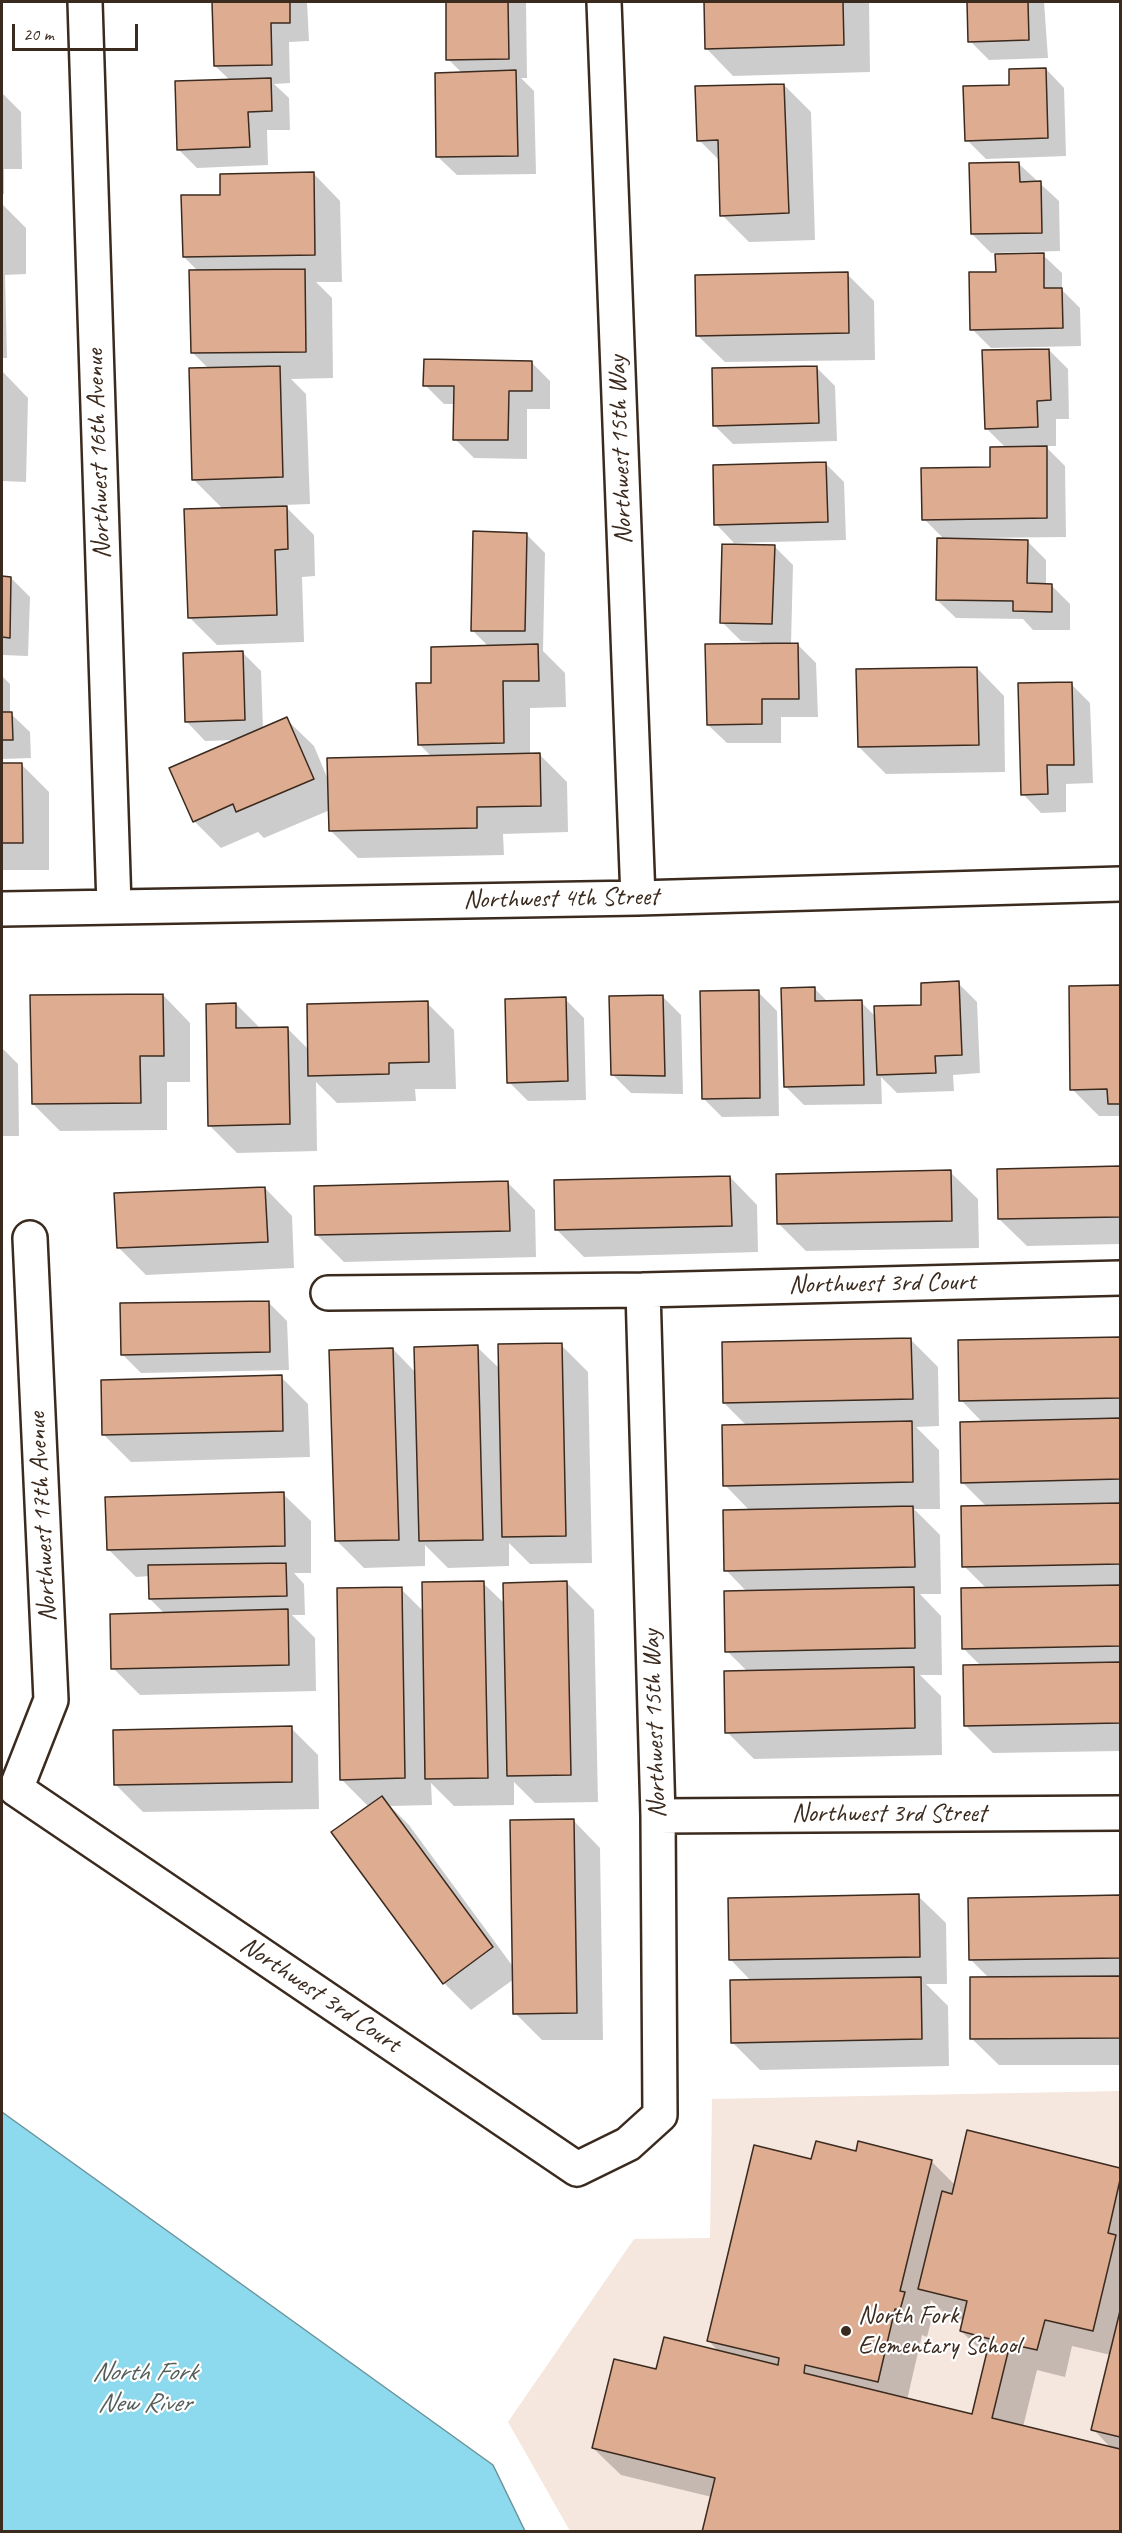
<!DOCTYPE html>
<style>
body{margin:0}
#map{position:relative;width:1122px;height:2533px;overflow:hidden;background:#fff;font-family:Caveat,sans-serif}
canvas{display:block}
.frame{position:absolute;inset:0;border:3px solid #3b2a1e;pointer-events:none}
.scale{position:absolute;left:12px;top:24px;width:126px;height:27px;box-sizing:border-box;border:3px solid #3b2a1e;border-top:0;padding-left:8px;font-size:18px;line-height:21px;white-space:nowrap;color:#3b2a1e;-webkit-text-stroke:4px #fff;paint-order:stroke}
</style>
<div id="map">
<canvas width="1122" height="2533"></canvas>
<div class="frame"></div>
<div class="scale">20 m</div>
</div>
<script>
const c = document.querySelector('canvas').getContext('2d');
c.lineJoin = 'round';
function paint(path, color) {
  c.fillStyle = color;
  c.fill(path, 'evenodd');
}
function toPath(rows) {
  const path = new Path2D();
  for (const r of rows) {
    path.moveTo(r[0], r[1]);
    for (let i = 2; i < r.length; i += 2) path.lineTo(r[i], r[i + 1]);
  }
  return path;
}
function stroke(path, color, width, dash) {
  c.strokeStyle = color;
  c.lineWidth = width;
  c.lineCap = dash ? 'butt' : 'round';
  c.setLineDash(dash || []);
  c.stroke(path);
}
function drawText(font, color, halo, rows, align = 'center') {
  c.font = font + ' Caveat,sans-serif';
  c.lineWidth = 4.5;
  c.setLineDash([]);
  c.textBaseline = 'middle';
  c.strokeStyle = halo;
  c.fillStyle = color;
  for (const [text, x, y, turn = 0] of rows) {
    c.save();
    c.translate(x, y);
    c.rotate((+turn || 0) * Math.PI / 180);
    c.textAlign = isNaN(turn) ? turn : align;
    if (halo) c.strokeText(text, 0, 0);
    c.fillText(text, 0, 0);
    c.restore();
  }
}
const built = toPath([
 [1120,2091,1120,2531,570,2531,508,2422,634,2239,710,2238,712,2099]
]);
const water = toPath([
 [2,2112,493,2465,525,2531,2,2531,2,2112]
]);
const shadow = toPath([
 [214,2,307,2,309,41,289,42,290,83,274,84,289,98,290,130,267,130,268,165,197,168,178,149,231,81,215,66],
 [447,2,526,2,527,78,521,78,534,91,536,174,457,175,438,157,462,73,448,59],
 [705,2,869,2,870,72,733,76,706,48],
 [969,2,1044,2,1048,58,989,60,970,41],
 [1046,69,1064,88,1066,156,986,159,967,140,1010,86],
 [784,85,811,112,815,240,749,242,722,215,720,161,699,140],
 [2,93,21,112,22,169,4,169,4,194,2,194],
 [1019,164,1059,201,1060,251,991,253,972,234],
 [313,173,340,201,342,282,316,282,332,298,333,378,291,379,306,394,310,504,284,505,314,535,315,576,302,577,304,642,217,645,190,618,223,509,193,479,209,369,192,352,199,272,184,257,222,196],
 [2,204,26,228,26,274,5,275,7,358,2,358],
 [1043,255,1062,273,1062,290,1080,308,1081,346,991,348,972,329,998,273],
 [847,274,874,301,875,360,725,362,697,335],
 [1049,350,1068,369,1069,419,1056,419,1056,446,1045,446,1065,466,1066,537,969,538,969,540,1027,541,1046,560,1046,585,1051,585,1070,604,1070,630,1033,630,1023,619,956,618,937,600,945,540,924,519,992,468,1006,448,986,428],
 [531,362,550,381,550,409,527,409,527,459,474,458,455,439,455,404,444,404,425,385],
 [816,367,835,386,837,441,733,444,714,425],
 [2,371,28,398,26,482,2,481],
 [826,464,844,482,846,540,734,543,716,524],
 [526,534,545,553,543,651,565,673,566,707,530,708,530,755,539,754,567,782,568,832,503,834,504,855,358,858,331,831,330,810,264,838,258,832,221,848,194,821,237,740,205,741,187,722,242,652,261,671,263,729,286,719,314,746,329,782,432,757,420,745,433,684,489,647,472,630],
 [774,546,793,565,791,644,797,644,816,663,818,717,781,717,781,743,727,743,708,725,761,642,741,641,722,622],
 [2,578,11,578,30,597,28,656,2,655],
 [977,668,1004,696,1005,772,886,774,859,747],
 [2,676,10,684,10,713,30,732,31,758,2,759],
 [1071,684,1090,703,1093,783,1066,784,1066,812,1041,813,1023,794],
 [2,764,21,764,49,792,49,870,2,870],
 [958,983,977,1002,980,1073,953,1075,954,1091,897,1093,881,1077,882,1104,804,1105,785,1086,814,988,828,1002,861,1002,876,1017,923,1006],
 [1120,986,1120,1116,1099,1116,1072,1089,1070,987],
 [758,992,777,1011,779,1116,722,1117,703,1098],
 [163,995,190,1023,190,1082,167,1082,167,1130,60,1131,33,1104],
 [662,996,681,1015,683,1094,631,1093,612,1074],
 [565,999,584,1018,586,1100,528,1101,509,1082],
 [427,1003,454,1030,456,1089,415,1089,416,1101,337,1103,316,1082,317,1151,237,1153,210,1126,236,1004,261,1029,288,1029,309,1050],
 [2,1048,18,1064,19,1136,2,1136],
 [1120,1168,1120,1244,1027,1246,999,1219,998,1171],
 [950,1172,978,1199,979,1248,806,1251,779,1224],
 [730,1177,757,1205,758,1252,584,1257,556,1229],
 [508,1183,535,1210,536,1257,344,1262,317,1235],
 [265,1188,292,1216,294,1268,146,1275,118,1247],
 [268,1302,287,1321,289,1370,141,1373,122,1354],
 [1120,1338,1120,1751,993,1753,966,1726,981,1666,964,1649,987,1589,964,1566,987,1507,962,1482,983,1423,961,1400,959,1341],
 [911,1340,938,1367,939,1426,916,1427,939,1450,940,1509,914,1509,940,1535,941,1594,920,1594,941,1616,942,1675,920,1675,941,1696,942,1755,754,1759,727,1732,748,1672,727,1651,747,1592,726,1570,750,1511,725,1485,747,1426,724,1403],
 [561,1345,588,1372,592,1563,530,1564,509,1543,509,1566,448,1568,425,1545,425,1566,364,1568,336,1540,393,1349,416,1373,477,1347,500,1369],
 [281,1377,308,1404,310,1457,131,1462,104,1435],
 [283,1494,311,1521,311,1573,294,1573,304,1584,305,1615,292,1615,315,1638,316,1691,140,1695,113,1668,165,1614,150,1599,150,1576,136,1577,108,1549],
 [483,1583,505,1604,567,1583,594,1610,598,1802,535,1803,514,1782,514,1805,454,1806,431,1783,432,1805,390,1806,409,1825,514,1968,573,1820,600,1848,603,2040,542,2040,515,2013,514,1979,471,2010,444,1983,369,1807,341,1779,401,1589,424,1612],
 [291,1728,318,1755,319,1809,143,1812,116,1785],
 [918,1896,946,1923,947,1984,926,1984,948,2006,949,2066,760,2070,732,2042,752,1982,731,1960],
 [1120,1897,1120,2065,999,2065,971,2038,989,1978,971,1960,969,1899],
 [968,2132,1120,2169,1120,2532,704,2532,712,2497,621,2475,593,2448,657,2371,720,2353,708,2340,812,2161,857,2152,931,2161,955,2185],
 [931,2300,947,2316,964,2320,961,2331,988,2357,973,2415,907,2400,922,2335,927,2337,931,2321,927,2317],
 [1072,2346,1111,2355,1093,2429,1112,2449,1023,2427,1037,2370,1065,2377]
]);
const building = toPath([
 [212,2,290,2,290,23,271,23,272,65,214,66,212,2],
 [446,2,508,2,509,59,446,60,446,2],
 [704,2,843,2,844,45,705,49,704,2],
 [967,2,1028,2,1029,40,968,42,967,2],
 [1046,68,1048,138,965,141,963,86,1009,85,1009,69,1046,68],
 [516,70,518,156,436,157,435,73,516,70],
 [271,78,272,111,248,112,250,147,177,150,175,81,271,78],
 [784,84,789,213,720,216,718,140,697,141,695,86,784,84],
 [1019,162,1020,182,1041,181,1042,233,971,234,969,163,1019,162],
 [314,172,315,255,183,257,181,195,220,195,220,174,314,172],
 [1044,253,1044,288,1062,288,1063,328,970,330,969,272,996,272,995,254,1044,253],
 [305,269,306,352,191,353,189,270,305,269],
 [848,272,849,333,696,336,695,275,848,272],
 [1049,349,1051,400,1037,401,1038,427,985,429,982,350,1049,349],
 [424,359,532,361,532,391,509,391,508,440,453,440,454,386,423,386,424,359],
 [280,366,283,477,192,480,189,368,280,366],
 [817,366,819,423,713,426,712,368,817,366],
 [1047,446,1047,518,922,520,921,468,990,467,990,447,1047,446],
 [826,462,828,522,714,525,713,465,826,462],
 [287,506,288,549,275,550,277,615,188,618,184,509,287,506],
 [473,531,527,533,525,631,471,631,473,531],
 [937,538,1028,540,1027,583,1052,584,1052,612,1013,611,1013,601,936,600,937,538],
 [722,544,775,545,772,624,720,623,722,544],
 [2,576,11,577,10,638,2,637,2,576],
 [798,643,799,699,762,699,762,724,707,725,705,644,798,643],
 [538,644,539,681,503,681,504,743,418,745,416,683,431,683,431,647,538,644],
 [243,651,245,720,185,722,183,653,243,651],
 [977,667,979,745,858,747,856,669,977,667],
 [1072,682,1074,765,1047,765,1048,794,1021,795,1018,683,1072,682],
 [2,712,12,712,13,740,2,740,2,712],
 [287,717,314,779,236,812,233,804,193,822,169,768,287,717],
 [540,753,541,806,477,807,477,828,329,831,327,758,540,753],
 [2,763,22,763,23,843,2,843,2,763],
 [959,981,962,1055,935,1056,936,1073,877,1075,874,1006,921,1005,921,983,959,981],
 [1120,985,1120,1104,1108,1104,1107,1089,1070,1090,1069,986,1120,985],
 [815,987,815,1001,862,1000,864,1085,784,1087,781,988,815,987],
 [759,990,760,1098,702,1099,700,991,759,990],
 [163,994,164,1056,140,1056,141,1103,32,1104,30,995,163,994],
 [663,995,665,1076,611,1075,609,996,663,995],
 [566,997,568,1081,507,1083,505,999,566,997],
 [428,1001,429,1062,389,1063,389,1074,308,1076,307,1004,428,1001],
 [236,1003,236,1028,288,1027,290,1124,208,1126,206,1004,236,1003],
 [1120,1166,1120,1217,998,1219,997,1169,1120,1166],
 [951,1170,952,1221,777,1224,776,1174,951,1170],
 [730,1176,732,1226,555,1230,554,1180,730,1176],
 [508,1181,510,1231,315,1235,314,1186,508,1181],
 [265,1187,268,1242,117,1248,114,1193,265,1187],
 [269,1301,270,1352,121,1355,120,1303,269,1301],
 [1120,1337,1120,1398,959,1401,958,1340,1120,1337],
 [911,1338,913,1399,723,1403,722,1342,911,1338],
 [562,1343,566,1536,502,1537,498,1344,562,1343],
 [478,1345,483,1540,419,1541,414,1347,478,1345],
 [393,1348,399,1540,335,1541,329,1350,393,1348],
 [282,1375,283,1431,102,1435,101,1380,282,1375],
 [1120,1418,1120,1479,961,1483,960,1422,1120,1418],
 [912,1421,913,1482,723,1486,722,1425,912,1421],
 [284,1492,285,1546,107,1550,105,1497,284,1492],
 [1120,1503,1120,1564,962,1567,961,1506,1120,1503],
 [913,1506,915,1567,724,1571,723,1510,913,1506],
 [286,1563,287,1596,149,1599,148,1565,286,1563],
 [484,1581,488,1778,425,1779,422,1582,484,1581],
 [567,1581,571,1775,507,1776,503,1583,567,1581],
 [1120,1585,1120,1646,962,1649,961,1588,1120,1585],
 [402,1587,405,1778,340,1780,337,1588,402,1587],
 [914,1587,915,1648,725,1652,724,1591,914,1587],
 [288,1609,289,1665,111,1669,110,1614,288,1609],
 [1120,1662,1120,1723,964,1726,963,1665,1120,1662],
 [914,1667,915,1728,725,1733,724,1671,914,1667],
 [292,1726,292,1782,114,1785,113,1730,292,1726],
 [382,1796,493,1947,443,1984,331,1832,382,1796],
 [574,1819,577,2013,513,2014,510,1820,574,1819],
 [919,1894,920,1957,729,1960,728,1898,919,1894],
 [1120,1895,1120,1958,969,1960,968,1898,1120,1895],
 [1120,1976,1120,2038,970,2039,970,1977,1120,1976],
 [921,1977,922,2039,731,2043,730,1980,921,1977],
 [967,2130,1120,2168,1120,2180,1108,2233,1116,2235,1093,2331,1045,2320,1037,2350,1010,2344,992,2418,1120,2449,1120,2532,702,2532,715,2478,592,2448,614,2359,656,2369,664,2337,778,2365,779,2358,707,2341,754,2145,811,2159,816,2141,856,2151,858,2141,932,2160,900,2291,905,2292,900,2310,895,2309,878,2382,805,2365,804,2373,972,2414,990,2339,960,2331,967,2301,918,2289,942,2191,952,2194,967,2130],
 [1120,2311,1120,2437,1091,2430,1120,2311]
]);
const minor = toPath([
 [85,2,114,906],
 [604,2,638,898],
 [2,909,638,898,1120,884],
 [30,1238,51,1700,16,1789,577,2169,628,2144,660,2115,658,1816,643,1290],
 [328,1293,643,1290,1120,1278],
 [658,1816,1120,1813]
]);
const markers = [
 [846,2331,6,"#3b2a1e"]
];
const streetNames = [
 ["Northwest 15th Way",621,450,-92],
 ["Northwest 16th Avenue",99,454,-92],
 ["Northwest 4th Street",561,899,-1],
 ["Northwest 3rd Court",882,1284,-1],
 ["Northwest 17th Avenue",43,1517,-93],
 ["Northwest 15th Way",655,1724,-92],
 ["Northwest 3rd Street",889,1814],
 ["Northwest 3rd Court",320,1995,34]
];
const poiNames = [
 ["North Fork",858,2316],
 ["Elementary School",858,2346]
];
const waterNames = [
 ["North Fork",144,2373],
 ["New River",144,2404]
];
paint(built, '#f5e6de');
paint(water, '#8dd9ed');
stroke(water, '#6c939a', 1.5);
paint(shadow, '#0003');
paint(building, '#deac91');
stroke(building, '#3b2a1e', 1.5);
stroke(minor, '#3b2a1e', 38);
stroke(minor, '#fff', 33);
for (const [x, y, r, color] of markers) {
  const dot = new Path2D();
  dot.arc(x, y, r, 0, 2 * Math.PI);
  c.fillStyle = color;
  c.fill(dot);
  stroke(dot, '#fff', 2);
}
drawText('26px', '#3b2a1e', '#fff', streetNames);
drawText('26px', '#3b2a1e', '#fff', poiNames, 'left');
drawText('italic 27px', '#545f5c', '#fff', waterNames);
</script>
